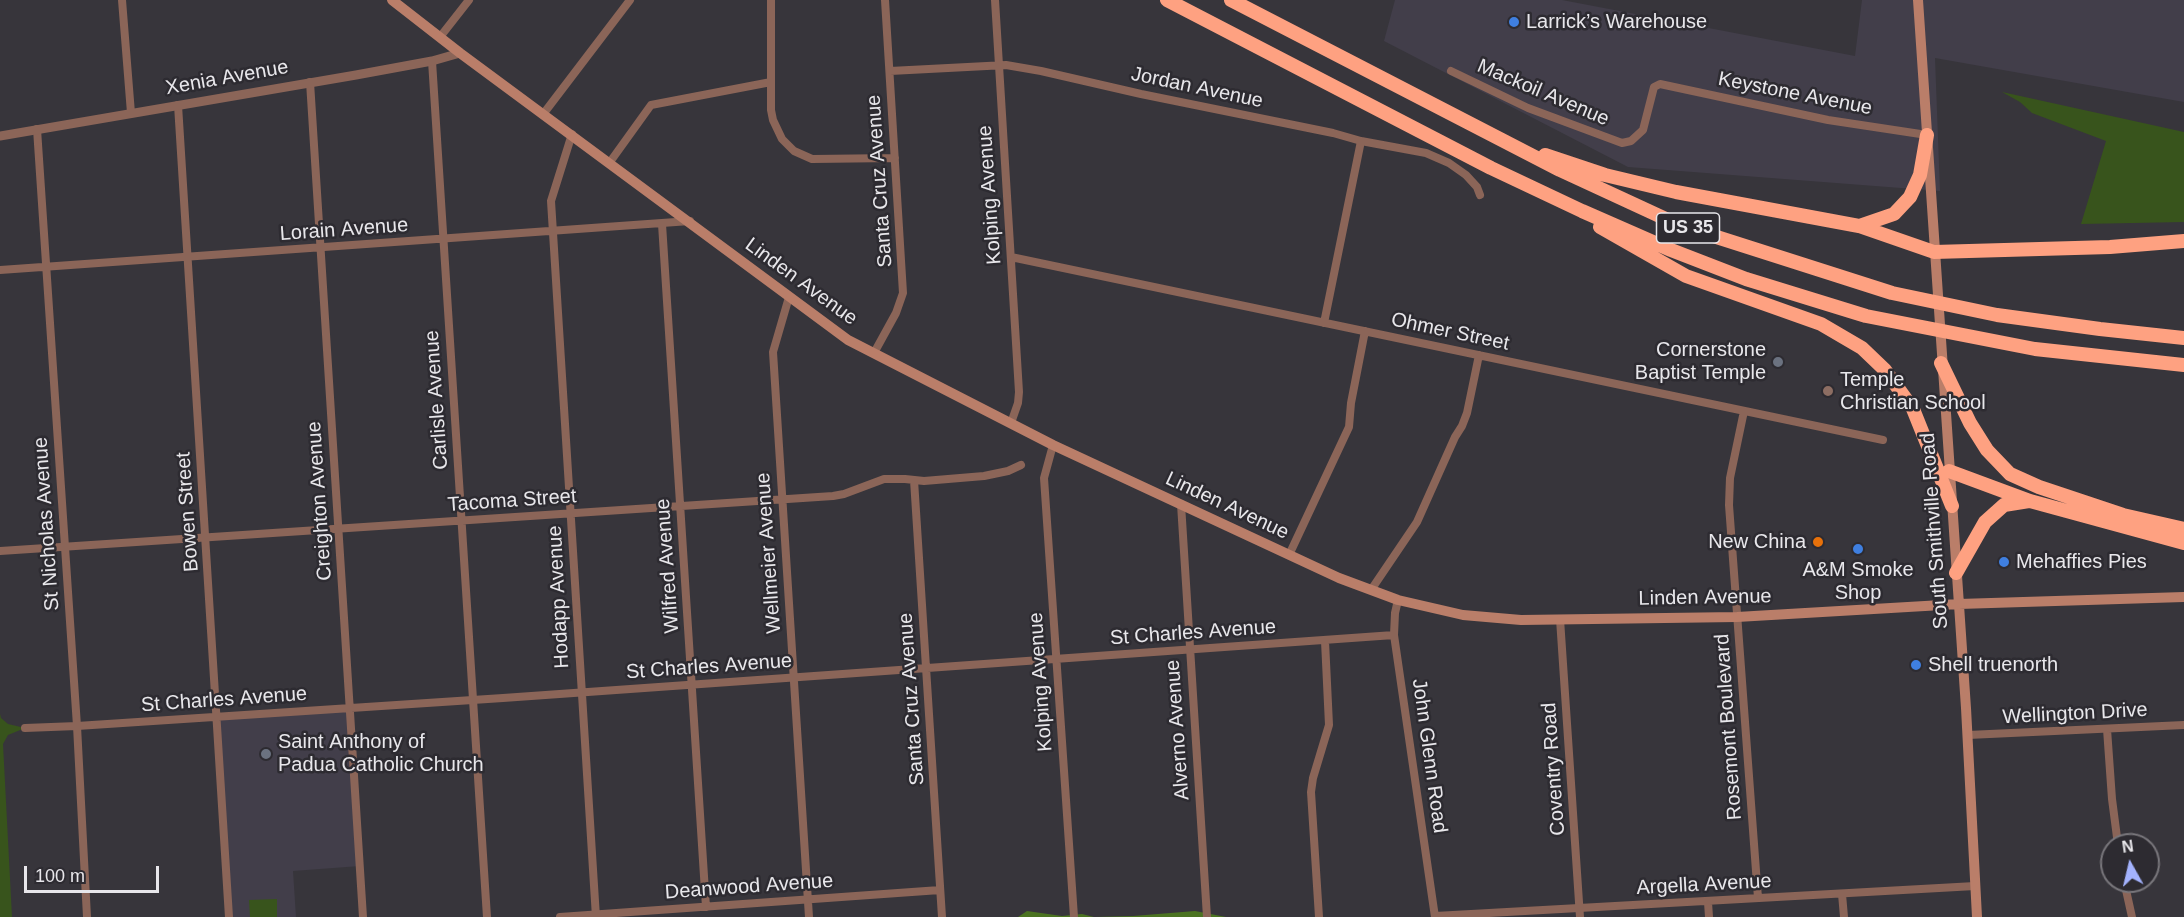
<!DOCTYPE html>
<meta charset="utf-8">
<style>
body{margin:0}
#map{position:relative;width:2184px;height:917px;overflow:hidden;background:#37353b;font-family:Arial,sans-serif}
canvas{display:block}
.north{position:absolute;left:2100px;top:833px;width:60px;height:60px;box-sizing:border-box;background:#2d2b31;border:2px solid #78767b;border-radius:50%;rotate:352deg;font-size:16px;font-weight:700;line-height:24px;text-align:center;color:#e8e7eb}
.north::after{content:'';display:block;margin:auto;width:21px;height:27px;background:#a3b2fd;clip-path:polygon(50% 0,100% 100%,50% 72%,0 100%)}
.scale{position:absolute;left:24px;top:866px;width:135px;height:27px;box-sizing:border-box;border:3px solid #e8e7eb;border-top:0;padding-left:8px;font-size:18px;line-height:21px;white-space:nowrap;color:#e8e7eb;-webkit-text-stroke:4px #2d2b31;paint-order:stroke}
</style>
<div id="map">
<canvas width="2184" height="917"></canvas>
<div class="north">N</div>
<div class="scale">100 m</div>
</div>
<script>
const c = document.querySelector('canvas').getContext('2d');
c.lineJoin = 'round';
function paint(path, color) {
  c.fillStyle = color;
  c.fill(path, 'evenodd');
}
function toPath(rows) {
  const path = new Path2D();
  for (const r of rows) {
    path.moveTo(r[0], r[1]);
    for (let i = 2; i < r.length; i += 2) path.lineTo(r[i], r[i + 1]);
  }
  return path;
}
function stroke(path, color, width, dash) {
  c.strokeStyle = color;
  c.lineWidth = width;
  c.lineCap = dash ? 'butt' : 'round';
  c.setLineDash(dash || []);
  c.stroke(path);
}
function drawText(font, color, halo, rows, align = 'center') {
  c.font = font + ' Arial,sans-serif';
  c.lineWidth = 5;
  c.setLineDash([]);
  c.textBaseline = 'middle';
  c.strokeStyle = halo;
  c.fillStyle = color;
  for (const [text, x, y, turn = 0] of rows) {
    c.save();
    c.translate(x, y);
    c.rotate((+turn || 0) * Math.PI / 180);
    c.textAlign = isNaN(turn) ? turn : align;
    if (halo) c.strokeText(text, 0, 0);
    c.fillText(text, 0, 0);
    c.restore();
  }
}
const built = toPath([
 [1395,0,1562,0,1855,56,1862,0,2184,0,2184,102,1935,58,1940,191,1628,167,1384,41],
 [350,708,360,866,293,871,296,917,229,917,217,716]
]);
const green = toPath([
 [2002,92,2184,132,2184,222,2081,224,2106,141,2032,113,2020,102],
 [0,714,1,718,8,724,25,728,8,735,3,744,12,917,0,917],
 [277,899,277,917,250,917,249,900]
]);
const forest = toPath([
 [1027,911,1062,916,1082,914,1094,917,1133,916,1195,911,1226,917,1018,917]
]);
const minor = toPath([
 [122,0,131,113],
 [771,0,771,110,773,120,782,139,794,151,812,159,895,158],
 [995,0,1019,392,1018,403,1011,423],
 [440,37,469,0],
 [432,61,487,917],
 [890,71,1006,65,1041,71,1141,94,1333,133,1361,141,1426,153,1449,163,1466,175,1477,187,1480,195],
 [1451,71,1528,108,1622,143,1631,141,1643,130,1654,87,1660,84,1828,120,1927,135],
 [310,82,363,917],
 [178,105,229,917],
 [544,113,630,0],
 [37,129,77,726,87,917],
 [572,134,551,201,596,917],
 [610,162,651,105,771,82],
 [662,224,706,907],
 [1011,257,1883,440],
 [0,270,690,221],
 [789,297,773,352,809,917],
 [1324,323,1361,141],
 [874,353,896,313,903,293,885,0],
 [1744,411,1730,478,1729,505,1758,898],
 [1053,445,1044,478,1074,917],
 [914,480,942,917],
 [1181,504,1207,917],
 [0,551,833,496,844,494,884,479,905,479,924,481,984,476,1008,471,1021,465],
 [1289,555,1349,427,1351,403,1365,331],
 [1371,590,1417,522,1455,437,1462,426,1467,413,1479,355],
 [1398,600,1395,613,1394,635,1435,917],
 [1560,619,1580,917],
 [25,728,77,726,503,698,1394,635],
 [2107,729,2112,799,2118,845],
 [1968,735,2184,725],
 [2124,881,2132,917],
 [1842,894,1844,917],
 [1708,902,1709,917],
 [1435,916,1975,886],
 [560,917,940,890],
 [1319,917,1311,792,1313,778,1329,725,1325,641]
]);
const tertiary = toPath([
 [0,136,356,75,432,61,460,53]
]);
const secondary = toPath([
 [392,0,460,53,848,340,1053,445,1339,578,1398,600,1463,615,1521,620,1737,617,1959,604,2184,597],
 [1918,0,1966,708,1977,917]
]);
const motorway = toPath([
 [1167,0,1491,168,1582,211,1671,250,1746,279,1866,316,2035,349,2184,365],
 [1231,0,1560,170,1679,225,1892,293,1997,315,2100,329,2184,338],
 [1545,155,1605,175,1676,192,1859,226,1894,214,1910,197,1920,175,1927,135],
 [1859,226,1934,252,2110,247,2184,241],
 [1600,227,1686,276,1821,324,1862,348,1885,370,1913,409,1952,506],
 [1941,363,1970,423,1987,450,2010,474,2039,487,2123,515,2184,529],
 [1949,471,2030,501,2184,543],
 [1956,573,1985,522,2004,505,2029,501]
]);
const markers = [
 [1514,22,6,"#3f7fe0"],
 [1778,362,6,"#6b7280"],
 [1828,391,6,"#8d6e63"],
 [1818,542,6,"#e8710a"],
 [1858,549,6,"#3f7fe0"],
 [2004,562,6,"#3f7fe0"],
 [1916,665,6,"#3f7fe0"],
 [266,754,6,"#6b7280"]
];
const shields = [
 [1688,228,63]
];
const shieldNames = [
 ["US 35",1688,228]
];
const poiNames = [
 ["Larrick’s Warehouse",1526,22],
 ["Cornerstone",1766,350,"right"],
 ["Baptist Temple",1766,373,"right"],
 ["Temple",1840,380],
 ["Christian School",1840,403],
 ["New China",1806,542,"right"],
 ["Mehaffies Pies",2016,562],
 ["A&M Smoke",1858,570,"center"],
 ["Shop",1858,593,"center"],
 ["Shell truenorth",1928,665],
 ["Saint Anthony of",278,742],
 ["Padua Catholic Church",278,765]
];
const streetNames = [
 ["Xenia Avenue",227,78,-10],
 ["Jordan Avenue",1197,88,12],
 ["Mackoil Avenue",1543,93,23],
 ["Keystone Avenue",1795,94,11],
 ["Santa Cruz Avenue",880,181,-94],
 ["Kolping Avenue",990,195,-94],
 ["Lorain Avenue",344,230,-4],
 ["Linden Avenue",801,282,36],
 ["Ohmer Street",1450,332,12],
 ["Carlisle Avenue",437,400,-94],
 ["Creighton Avenue",320,501,-94],
 ["Tacoma Street",512,501,-4],
 ["Linden Avenue",1227,506,25],
 ["Bowen Street",188,512,-94],
 ["St Nicholas Avenue",47,524,-94],
 ["South Smithville Road",1935,531,-94],
 ["Wellmeier Avenue",769,553,-94],
 ["Wilfred Avenue",668,566,-94],
 ["Hodapp Avenue",559,597,-93],
 ["Linden Avenue",1705,598,-1],
 ["St Charles Avenue",1193,633,-4],
 ["St Charles Avenue",709,667,-4],
 ["Kolping Avenue",1041,682,-94],
 ["Santa Cruz Avenue",912,699,-94],
 ["St Charles Avenue",224,700,-4],
 ["Wellington Drive",2075,714,-3],
 ["Rosemont Boulevard",1729,727,-94],
 ["Alverno Avenue",1178,730,-94],
 ["John Glenn Road",1429,756,82],
 ["Coventry Road",1554,769,-94],
 ["Argella Avenue",1704,885,-3],
 ["Deanwood Avenue",749,887,-4]
];
paint(built, '#423e4a');
paint(green, '#38541c');
paint(forest, '#4b7321');
stroke(minor, '#8b6558', 8);
stroke(tertiary, '#8b6558', 9);
stroke(secondary, '#ba7e69', 10);
stroke(motorway, '#fea181', 14);
for (const [x, y, r, color] of markers) {
  const dot = new Path2D();
  dot.arc(x, y, r, 0, 2 * Math.PI);
  c.fillStyle = color;
  c.fill(dot);
  stroke(dot, '#2d2b31', 2);
}
for (const [x, y, w] of shields) {
  const box = new Path2D();
  box.roundRect(x - w / 2, y - 15, w, 30, 4.5);
  c.fillStyle = '#2d2b31';
  c.fill(box);
  stroke(box, '#e8e7eb', 1.5);
}
drawText('bold 18px', '#e8e7eb', null, shieldNames);
drawText('20px', '#e8e7eb', '#2d2b31', poiNames, 'left');
drawText('20px', '#e8e7eb', '#2d2b31', streetNames);
</script>
